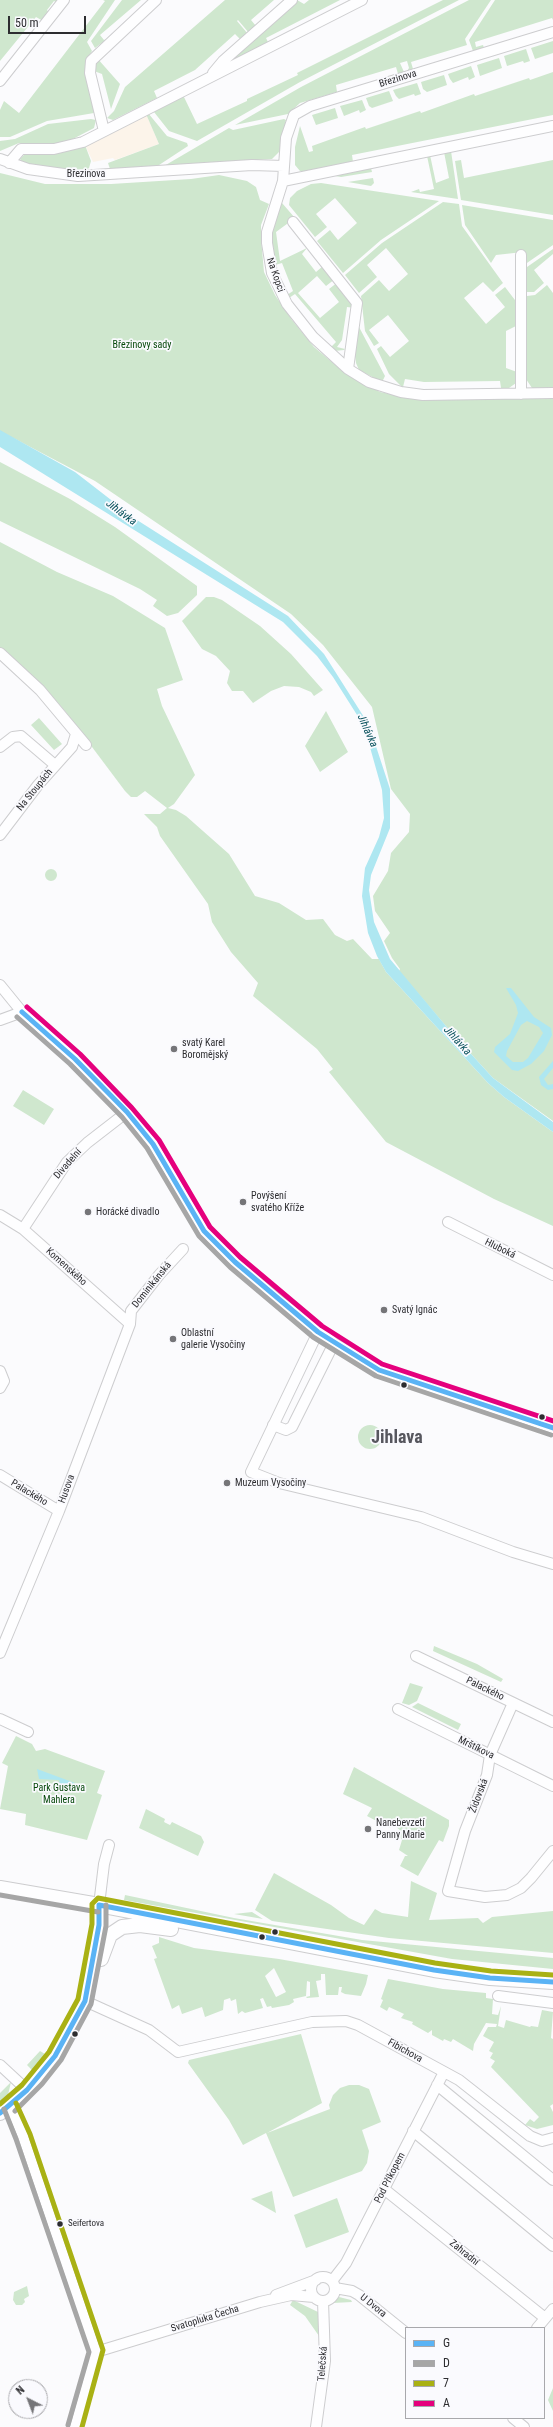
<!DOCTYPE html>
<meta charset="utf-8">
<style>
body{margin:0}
#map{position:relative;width:553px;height:2427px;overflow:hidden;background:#fbfbfd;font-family:"Roboto Condensed",sans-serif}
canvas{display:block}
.legend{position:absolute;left:405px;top:2327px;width:140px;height:92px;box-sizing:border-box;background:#fafafe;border:1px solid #a8a8ac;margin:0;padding:5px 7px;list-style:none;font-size:12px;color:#2d2d30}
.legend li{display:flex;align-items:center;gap:8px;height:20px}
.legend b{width:20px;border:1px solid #a8a8ac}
.north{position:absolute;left:8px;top:2379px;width:40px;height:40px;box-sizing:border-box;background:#fafafe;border:1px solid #a8a8ac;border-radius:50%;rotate:318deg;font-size:11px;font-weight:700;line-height:16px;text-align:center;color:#2d2d30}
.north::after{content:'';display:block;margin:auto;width:14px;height:18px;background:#757578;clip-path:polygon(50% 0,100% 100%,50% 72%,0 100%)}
.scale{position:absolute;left:8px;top:16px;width:78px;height:18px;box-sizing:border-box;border:2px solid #2d2d30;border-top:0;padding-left:5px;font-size:12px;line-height:14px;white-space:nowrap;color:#2d2d30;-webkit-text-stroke:3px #fafafe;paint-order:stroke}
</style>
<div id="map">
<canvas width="553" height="2427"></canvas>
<ul class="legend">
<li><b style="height:5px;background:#5ab3f5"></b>G</li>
<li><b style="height:5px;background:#a6a6a6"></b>D</li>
<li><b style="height:5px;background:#a9b114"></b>7</li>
<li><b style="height:5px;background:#e5007d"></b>A</li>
</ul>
<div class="north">N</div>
<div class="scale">50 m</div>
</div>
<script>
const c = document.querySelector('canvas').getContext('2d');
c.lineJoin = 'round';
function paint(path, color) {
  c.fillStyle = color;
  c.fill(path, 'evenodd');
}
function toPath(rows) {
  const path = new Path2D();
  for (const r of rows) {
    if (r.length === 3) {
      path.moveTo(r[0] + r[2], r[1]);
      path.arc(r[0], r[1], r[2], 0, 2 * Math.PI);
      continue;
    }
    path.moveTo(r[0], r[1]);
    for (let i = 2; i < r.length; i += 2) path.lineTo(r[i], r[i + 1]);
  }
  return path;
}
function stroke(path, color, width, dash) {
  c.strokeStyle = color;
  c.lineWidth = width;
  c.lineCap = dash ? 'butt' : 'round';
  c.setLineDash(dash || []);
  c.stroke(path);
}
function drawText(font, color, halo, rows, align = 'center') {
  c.font = font + ' "Roboto Condensed",sans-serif';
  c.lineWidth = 3.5;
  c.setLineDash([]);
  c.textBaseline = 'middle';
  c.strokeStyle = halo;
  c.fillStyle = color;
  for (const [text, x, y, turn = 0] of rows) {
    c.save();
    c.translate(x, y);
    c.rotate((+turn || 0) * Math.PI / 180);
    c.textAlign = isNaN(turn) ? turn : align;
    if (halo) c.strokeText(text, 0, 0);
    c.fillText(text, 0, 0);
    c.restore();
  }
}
const industrial = toPath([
 [146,114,159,144,115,160,113,158,93,162,85,145]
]);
const green = toPath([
 [0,0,59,0,57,3,54,1,47,10,49,13,43,21,36,17,0,61],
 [103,0,115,0,87,42,92,51,87,59,85,73,94,113,47,121,10,137,0,137,0,110,4,101,19,113,105,1],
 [122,0,141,0,100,35,104,40,107,39,95,48,91,41],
 [225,0,274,0,251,20,256,26,249,33,238,20,237,21,248,34,240,39,235,34,195,70,154,91,157,98,113,120,107,118,114,111,125,87],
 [297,0,304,4,309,0,340,0,266,38,269,44,226,66,226,62],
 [443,0,459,0,300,82,197,141,169,131,154,112,154,110,183,95,197,124,247,101,247,99,298,75,297,73],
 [469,0,491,0,465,39,467,45,411,62,413,69,407,71,409,68,407,61,400,63,404,72,398,74,396,67,336,85,337,92,300,103,288,114,235,125,301,87],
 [495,0,553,0,553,20,552,18,475,42,476,47,483,45,484,48,473,51,469,40],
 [553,41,553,53,535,59,531,48],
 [526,49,530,61,524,63,523,61,507,66,504,56],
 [97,58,120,84,111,109,102,74,94,71],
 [499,58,502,68,480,76,477,65],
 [471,66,475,77,469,80,468,77,453,83,450,79,448,74],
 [553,72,553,115,352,155,353,162,306,172,300,171,295,165,295,147,300,126,309,152,313,151,312,146,365,127,366,129,420,111,421,113,474,94,475,96,529,78,530,80],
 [444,75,447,85,427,92,423,89,421,82],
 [417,83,421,94,415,96,414,94,399,99,396,96,393,90],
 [389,91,393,101,372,108,369,106,366,98],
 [362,100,366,110,360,113,359,110,344,116,340,106],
 [335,108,338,118,316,125,312,115],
 [148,113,167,136,187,143,188,146,156,167,110,169,108,163,159,144,146,114],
 [91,119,96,120,94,128,71,140,52,144,19,143,0,151,0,141,15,139,48,124],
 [284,119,286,120,280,151,272,159,164,166,229,128,233,130],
 [85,145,91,161,89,168,84,171,25,165,20,159,26,153,57,153],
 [451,151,458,199,411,192,419,189,420,192,434,189,427,156,430,155,436,183,449,178,444,152],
 [461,160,464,178,553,160,553,215,461,200,455,161],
 [371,168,372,172,341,177,335,176],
 [0,173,45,184,111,184,191,179,219,175,247,181,256,187,260,200,269,204,261,225,261,238,264,272,275,295,292,320,314,347,345,373,380,392,422,400,553,398,553,1121,493,1078,451,1032,399,971,400,969,392,958,384,941,390,933,375,911,373,896,388,871,391,853,409,832,410,814,391,789,372,707,323,645,291,614,95,481,0,431],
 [373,178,374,183,371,186,348,182],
 [321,183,439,201,381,240,343,273,317,241,330,230,338,240,357,223,335,198,316,214,327,227,315,237,289,205,290,198,297,191,311,184],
 [443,202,459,204,462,226,503,283,493,292,483,282,464,298,486,324,505,307,495,295,505,287,518,304,518,325,506,331,506,368,517,372,516,383,509,388,501,388,500,381,424,382,405,379,403,387,401,386,389,374,377,349,381,346,390,357,409,341,388,315,369,330,379,343,374,346,365,331,361,296,379,280,389,291,408,274,386,248,367,265,377,277,359,293,345,275,382,243],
 [282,203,295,218,276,232,280,261,307,248,302,254,316,272,323,266,335,279,326,286,317,276,298,293,320,318,339,302,329,289,338,282,355,308,347,307,342,340,337,347,345,349,344,350,334,351,331,347,336,342,295,294,289,298,287,295,293,291,282,263,275,265,272,236,273,228],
 [462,205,553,220,553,245,524,265,523,252,496,255,491,263,465,225],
 [553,249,553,254,534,270,544,283,534,292,527,292,527,267],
 [547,285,553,293,553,388,532,388,526,379,527,296,535,295],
 [359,327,385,376,382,382,359,370,356,363,355,356],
 [0,462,70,499,115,527,197,586,197,595,178,613,167,616,153,606,157,600,140,589,0,521],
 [0,542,57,572,113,596,165,628,183,680,157,689,162,706,195,775,174,804,168,808,176,810,186,816,229,854,255,896,279,903,306,920,323,919,335,935,347,941,353,939,372,959,379,959,386,972,488,1083,504,1097,553,1132,553,1226,494,1199,386,1142,329,1072,333,1069,317,1049,253,996,258,983,231,952,212,922,208,904,160,836,157,827,144,814,160,814,167,808,145,791,137,797,131,797,125,791,65,711,44,687,0,647],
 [206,597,214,597,222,600,260,626,291,654,323,690,314,696,311,692,299,687,284,686,271,691,253,703,243,691,232,691,227,683,230,671,216,656,202,649,182,621],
 [326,711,348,752,320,772,305,746],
 [39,718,62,744,54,750,31,725],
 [51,875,6],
 [23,1090,54,1109,44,1125,13,1106],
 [370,1437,12],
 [434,1646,477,1664,503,1679,501,1682,433,1651],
 [410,1683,423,1687,417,1701,409,1705,402,1703],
 [418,1703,461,1724,458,1730,412,1707],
 [16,1736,32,1744,36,1751,45,1749,105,1771,97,1793,102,1795,87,1840,25,1825,26,1814,0,1809,8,1766,2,1763],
 [354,1767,449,1820,449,1826,443,1842,439,1840,418,1876,400,1866,405,1856,408,1856,399,1850,402,1840,404,1840,401,1839,400,1834,402,1832,393,1824,390,1828,367,1816,372,1808,343,1794],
 [146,1809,165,1819,164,1822,170,1825,172,1822,201,1836,204,1842,198,1856,139,1828],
 [274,1873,331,1905,349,1918,364,1925,375,1909,382,1913,408,1917,411,1881,437,1893,429,1920,478,1918,483,1923,492,1917,553,1911,553,1953,389,1938,272,1921,255,1910],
 [125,1895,234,1918,362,1940,553,1958,553,1969,452,1959,124,1900],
 [252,1912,263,1919,234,1914],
 [159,1937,194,1948,279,1959,368,1975,366,1984,361,1996,345,1994,341,1992,342,1987,339,1987,338,1995,326,1995,325,1974,321,1974,321,1980,316,1981,319,1997,307,1998,306,1997,310,1996,310,1982,307,1981,306,1996,293,1999,294,2002,289,2005,272,2008,271,2006,267,2007,263,1998,260,1999,263,2008,245,2013,242,2011,238,2014,236,1999,231,2001,230,1998,224,2000,223,2010,205,2017,202,2007,182,2014,179,2005,172,2009,154,1959,157,1958,152,1946,159,1943],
 [274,1968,286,1992,276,1997,265,1976],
 [388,1979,443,1989,486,1993,486,1998,493,1999,492,2014,498,2015,501,2006,498,2026,504,2028,506,2020,530,2027,531,2026,538,2027,542,2010,553,2012,551,2038,553,2039,553,2104,550,2106,553,2112,553,2125,537,2129,525,2125,530,2119,534,2122,539,2117,491,2067,495,2061,490,2058,493,2053,489,2051,494,2042,483,2036,488,2027,496,2027,497,2024,486,2023,474,2044,473,2051,453,2039,451,2042,444,2039,443,2041,432,2035,432,2030,428,2033,412,2024,413,2022,401,2018,404,2014,402,2013,389,2007,387,2011,380,2007,383,2000,381,1999],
 [301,2034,322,2103,267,2133,330,2109,329,2105,333,2095,340,2088,349,2085,359,2085,369,2089,381,2122,362,2130,369,2151,367,2163,362,2171,293,2197,266,2133,243,2145,229,2120,188,2063,189,2060],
 [40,2051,45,2054,32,2070,27,2065],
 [11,2082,8,2095,0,2103,0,2093],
 [272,2191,276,2213,251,2199],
 [337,2198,349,2232,306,2248,294,2215],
 [27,2286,29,2296,24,2299,25,2302,22,2305,16,2305,13,2300,14,2292],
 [339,2297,351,2300,352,2302,333,2303,333,2300],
 [293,2300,318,2312,319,2336,305,2316,290,2305],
 [553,2388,553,2411,548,2400]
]);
const water = toPath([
 [0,430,75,472,137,520,288,616,324,654,369,725,390,789,390,828,371,875,369,890,374,922,390,959,451,1032,493,1078,553,1122,553,1132,504,1097,488,1083,386,972,377,956,368,933,362,896,365,868,379,837,384,818,382,790,364,726,333,677,317,656,283,622,0,447],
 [506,988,511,988,534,1017,551,1028,552,1035,544,1051,531,1064,518,1071,512,1070,494,1052,495,1047,510,1034,518,1013,516,1005],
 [527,1021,539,1027,543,1033,528,1058,523,1062,513,1062,506,1056,507,1051,521,1025],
 [553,1061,553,1068,544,1079,548,1085,553,1084,553,1089,548,1090,541,1085,539,1077],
 [37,1769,75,1783,64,1791,61,1789,59,1780,39,1779]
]);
const street = toPath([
 [553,32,310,106,294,115,286,138,283,181,267,232,267,243,272,273,287,304,313,337,348,369,369,382,401,392,423,395,553,393],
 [213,73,223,61,292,0],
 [0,81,64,0],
 [104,131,90,73,91,61,156,0],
 [0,159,28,169,78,176,252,165,284,166],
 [9,163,21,149,54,149,83,142,362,0],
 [283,181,553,126],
 [293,222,357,303,348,369],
 [521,394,521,255],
 [0,653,40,690,86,745],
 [0,747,13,737,21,736,55,765],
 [0,835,38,785,72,747,76,734],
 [0,985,22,1012,75,1059,127,1112,153,1144,204,1231,235,1262,277,1299,334,1343,379,1370,553,1428],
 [0,1020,22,1012],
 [0,1215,23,1229,130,1324],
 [448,1222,553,1275],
 [23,1229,67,1162,87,1143,127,1112],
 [318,1332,251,1472,279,1483,421,1517,513,1552,553,1564],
 [0,1371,4,1381,0,1388],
 [273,1425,286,1430,292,1427,334,1343],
 [0,1475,59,1511],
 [0,1653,59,1511,130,1324,131,1311,159,1275,183,1249],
 [416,1656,553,1722],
 [513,1703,490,1755,487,1775,465,1831,448,1891,485,1897,507,1895,521,1888,531,1878,553,1851],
 [398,1709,553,1786],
 [0,1719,28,1732],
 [99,1905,104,1864,109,1845],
 [498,1996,553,2003],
 [85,2001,149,2030,178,2052,312,2022,346,2021,358,2025,459,2080,530,2136,542,2141,553,2138],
 [0,2065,27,2090],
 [437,2085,553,2180],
 [10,2106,23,2136,96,2352,75,2427],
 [413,2131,553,2246],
 [384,2189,545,2318],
 [323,2289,12],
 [332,2281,346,2263,444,2072],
 [335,2288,352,2291,359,2295,406,2333],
 [276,2295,316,2280],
 [537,2328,553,2309],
 [96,2352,260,2302,291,2295,314,2297],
 [513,2418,524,2427],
 [316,2427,325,2361,323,2301]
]);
const secondary = toPath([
 [0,1888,99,1905,434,1970,490,1978,553,1982],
 [101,1959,110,1935,122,1927,140,1925,171,1929],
 [0,2113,27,2090,55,2056,85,2001,99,1925,99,1905]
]);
const bus1 = toPath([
 [22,1012,75,1059,127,1112,153,1144,204,1231,235,1262,318,1332,379,1370,553,1428],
 [99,1905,434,1970,490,1978,553,1982],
 [0,2113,27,2090,55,2056,85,2001,99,1925,99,1905]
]);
const bus2 = toPath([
 [17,1017,70,1064,122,1117,147,1148,199,1236,230,1267,313,1337,376,1376,551,1435],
 [0,1895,98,1912],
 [4,2109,16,2139,89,2352,68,2425],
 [15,2111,42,2084,61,2060,91,2004,106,1926,106,1905]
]);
const bus3 = toPath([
 [16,2103,30,2134,103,2350,82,2427],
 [0,2104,22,2085,49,2052,78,1999,92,1924,92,1904,98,1898,435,1963,491,1971,553,1975]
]);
const bus4 = toPath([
 [27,1007,80,1054,132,1108,159,1140,210,1227,240,1257,322,1326,382,1364,553,1421]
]);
const markers = [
 [174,1049,4,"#757578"],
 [243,1202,4,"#757578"],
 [88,1212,4,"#757578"],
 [384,1310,4,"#757578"],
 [173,1339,4,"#757578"],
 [404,1385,3.5,"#2d2d30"],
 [542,1417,3.5,"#2d2d30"],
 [227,1483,4,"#757578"],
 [368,1829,4,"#757578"],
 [275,1932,3.5,"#2d2d30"],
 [262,1937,3.5,"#2d2d30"],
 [75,2034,3.5,"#2d2d30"],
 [60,2224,3.5,"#2d2d30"]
];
const busNames = [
 ["Seifertova",68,2224]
];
const streetNames = [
 ["Březinova",398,79,-17],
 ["Březinova",86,174],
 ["Na Kopci",275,275,71],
 ["Na Stoupách",35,790,-51],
 ["Divadelní",68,1164,-49],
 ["Hluboká",500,1249,26],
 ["Komenského",66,1267,42],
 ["Dominikánská",152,1285,-51],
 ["Husova",67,1489,-70],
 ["Palackého",29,1493,31],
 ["Palackého",485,1689,26],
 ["Mrštíkova",476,1748,26],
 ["Židovská",479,1796,-69],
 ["Fibichova",405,2051,29],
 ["Pod Příkopem",390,2178,-63],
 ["Zahradní",464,2253,39],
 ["U Dvora",373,2306,39],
 ["Svatopluka Čecha",205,2319,-17],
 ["Telečská",323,2364,-86]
];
const parkNames = [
 ["Březinovy sady",142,345],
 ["Park Gustava",59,1788],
 ["Mahlera",59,1800]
];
const poiNames = [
 ["svatý Karel",182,1043],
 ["Boromějský",182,1055],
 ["Povýšení",251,1196],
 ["svatého Kříže",251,1208],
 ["Horácké divadlo",96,1212],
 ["Svatý Ignác",392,1310],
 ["Oblastní",181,1333],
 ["galerie Vysočiny",181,1345],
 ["Muzeum Vysočiny",235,1483],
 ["Nanebevzetí",376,1823],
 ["Panny Marie",376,1835]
];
const waterNames = [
 ["Jihlávka",121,513,37],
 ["Jihlávka",367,731,66],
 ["Jihlávka",457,1041,48]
];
const townNames = [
 ["Jihlava",397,1438]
];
paint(industrial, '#fcf4ea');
paint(green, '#cfe7ce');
paint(water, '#aee7f1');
stroke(street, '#cdcdcf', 12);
stroke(secondary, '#cdcdcf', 16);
stroke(street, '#fefeff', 10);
stroke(secondary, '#fefeff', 14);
stroke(bus1, '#5ab3f5', 5);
stroke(bus2, '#a6a6a6', 5);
stroke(bus3, '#a9b114', 5);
stroke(bus4, '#e5007d', 5);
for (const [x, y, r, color] of markers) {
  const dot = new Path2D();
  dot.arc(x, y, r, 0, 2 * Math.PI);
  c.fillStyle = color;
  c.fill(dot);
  stroke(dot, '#fafafe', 1.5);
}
drawText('9px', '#2d2d30', '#fafafe', busNames, 'left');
drawText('10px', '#2d2d30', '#fafafe', streetNames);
drawText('10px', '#05480a', '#fafafe', parkNames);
drawText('10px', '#2d2d30', '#fafafe', poiNames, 'left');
drawText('italic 11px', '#0b535e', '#fafafe', waterNames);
drawText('bold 18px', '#57575e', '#fafafe', townNames);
</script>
